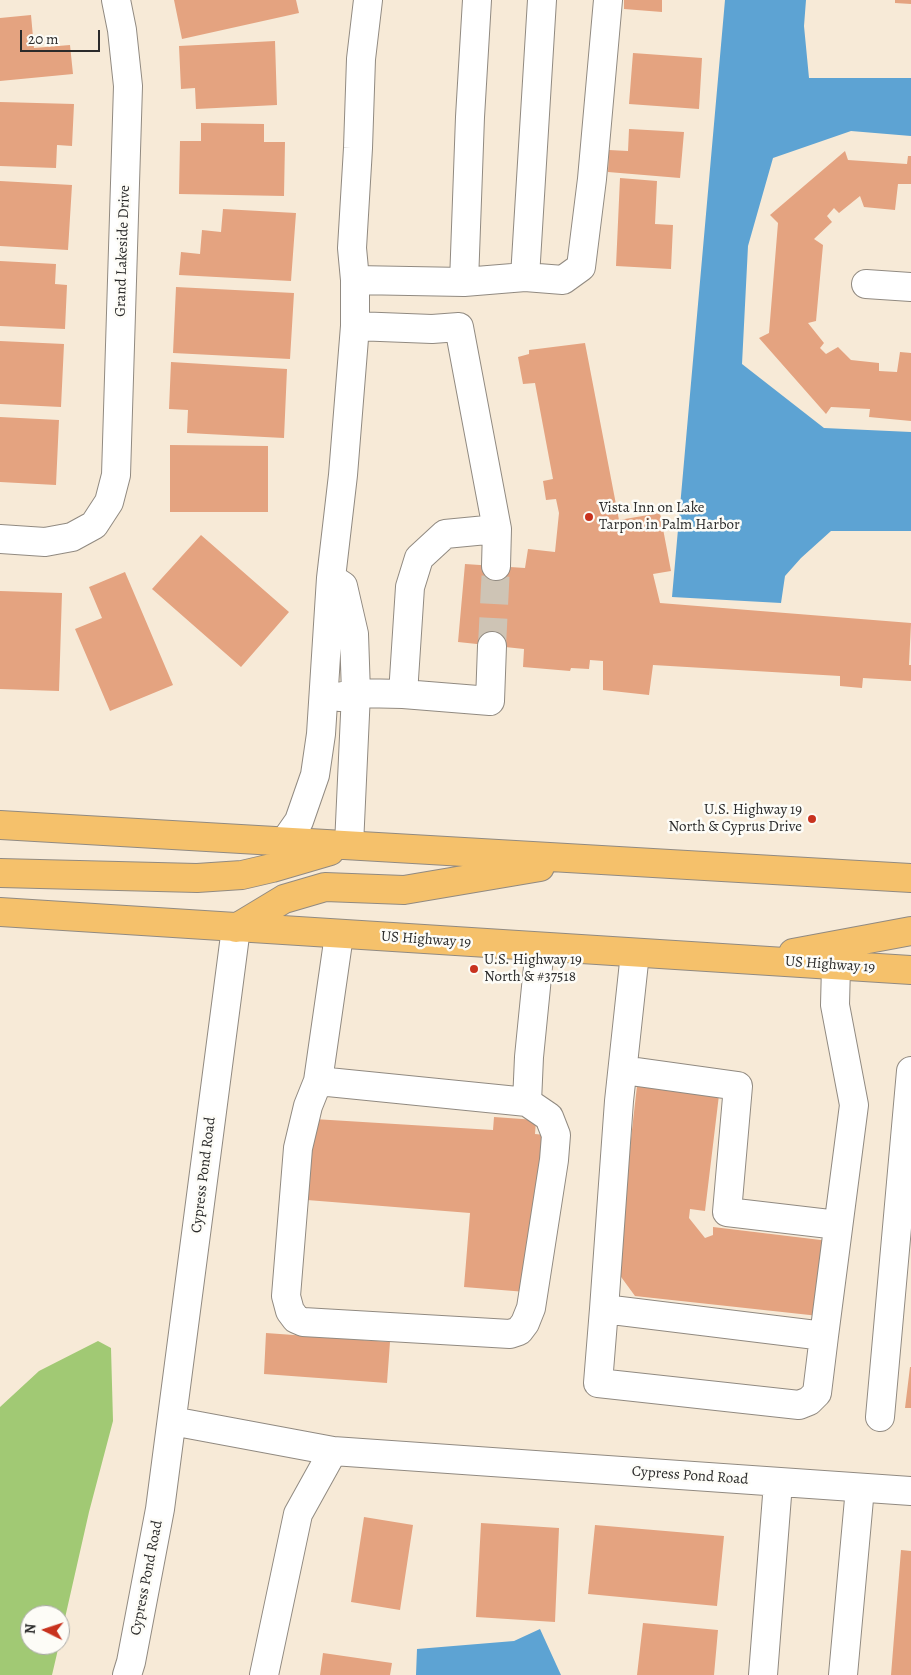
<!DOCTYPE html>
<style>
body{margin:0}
#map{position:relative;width:911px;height:1675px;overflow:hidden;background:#f7ead7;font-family:Alegreya,serif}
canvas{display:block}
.north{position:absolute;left:20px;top:1605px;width:50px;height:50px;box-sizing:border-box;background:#fdfcf7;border:1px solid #a9a8a5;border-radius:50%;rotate:274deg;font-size:14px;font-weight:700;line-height:20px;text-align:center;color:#2b2b2b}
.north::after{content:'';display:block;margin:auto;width:18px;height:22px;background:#c8321e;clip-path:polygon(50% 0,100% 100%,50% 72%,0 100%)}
.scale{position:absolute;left:20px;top:30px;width:80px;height:22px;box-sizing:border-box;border:2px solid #2b2b2b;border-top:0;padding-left:6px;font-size:15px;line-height:18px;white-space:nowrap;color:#2b2b2b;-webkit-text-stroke:4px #fdfcf7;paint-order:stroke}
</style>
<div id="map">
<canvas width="911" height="1675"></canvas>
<div class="north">N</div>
<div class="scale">20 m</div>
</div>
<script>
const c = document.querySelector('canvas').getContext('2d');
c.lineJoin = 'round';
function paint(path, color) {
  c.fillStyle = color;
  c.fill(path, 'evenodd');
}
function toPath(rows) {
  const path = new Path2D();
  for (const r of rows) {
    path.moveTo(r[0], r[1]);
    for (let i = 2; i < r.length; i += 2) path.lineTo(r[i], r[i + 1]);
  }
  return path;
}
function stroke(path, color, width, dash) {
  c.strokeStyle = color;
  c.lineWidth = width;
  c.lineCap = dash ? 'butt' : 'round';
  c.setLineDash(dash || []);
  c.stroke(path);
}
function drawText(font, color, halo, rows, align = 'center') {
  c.font = font + ' Alegreya,serif';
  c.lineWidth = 5;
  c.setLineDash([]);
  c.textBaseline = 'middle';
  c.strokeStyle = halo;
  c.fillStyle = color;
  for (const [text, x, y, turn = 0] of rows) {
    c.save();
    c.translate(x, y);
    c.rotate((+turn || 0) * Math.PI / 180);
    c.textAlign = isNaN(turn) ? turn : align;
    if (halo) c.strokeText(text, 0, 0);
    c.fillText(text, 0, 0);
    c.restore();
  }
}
const green = toPath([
 [98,1341,111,1348,113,1421,89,1512,60,1640,60,1615,30,1615,30,1645,59,1645,52,1675,0,1675,0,1407,39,1371]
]);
const water = toPath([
 [725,0,806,0,804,26,809,78,911,78,911,136,851,131,773,158,748,246,742,364,824,428,911,432,911,531,831,531,801,558,785,576,781,603,672,597],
 [540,1629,561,1675,416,1675,417,1649,514,1641]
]);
const building = toPath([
 [174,0,296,0,299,13,182,39],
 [624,0,662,0,662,12,624,9],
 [895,0,911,0,911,4,895,3],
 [31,15,34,48,70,45,73,74,0,81,0,18],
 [275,41,277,105,196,109,195,88,181,89,179,46],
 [633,53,702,58,699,109,629,104],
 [0,102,74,104,72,146,57,145,56,168,0,166],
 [201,123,264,124,264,142,285,142,284,196,179,194,180,141,201,141],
 [629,129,684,132,680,178,608,172,609,150,628,151],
 [845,151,848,160,907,164,908,156,911,156,911,184,898,184,895,210,864,207,860,196,839,213,834,208,827,216,832,222,814,239,823,245,816,321,808,323,824,343,820,348,826,354,838,347,851,360,879,363,879,371,897,372,900,352,911,353,911,421,869,417,870,409,831,407,826,414,759,338,769,333,778,223,770,215],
 [620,178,657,181,655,224,673,225,671,269,616,266],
 [0,181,72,185,68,250,0,246],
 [223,209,296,213,291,281,179,275,181,252,200,254,202,230,221,232],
 [0,261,56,264,55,284,67,285,65,329,0,326],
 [176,287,294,293,290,359,173,353],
 [0,341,64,344,61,407,0,404],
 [585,343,619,520,660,513,671,571,653,574,660,603,911,623,909,665,911,665,911,681,863,678,862,688,840,686,840,676,653,665,649,695,603,690,603,661,590,660,589,669,571,668,570,671,523,667,524,649,458,642,465,564,525,568,528,549,555,552,559,513,556,499,546,500,543,481,553,479,535,383,523,384,518,357,529,354,529,350],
 [171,362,287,369,284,438,187,433,188,410,169,409],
 [0,417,59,420,56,485,0,482],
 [170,445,268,446,268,512,170,512],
 [201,535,289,612,241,667,152,589],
 [125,572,173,685,110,711,75,629,102,618,89,587],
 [0,591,62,593,59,691,0,689],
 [637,1086,719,1095,705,1211,690,1209,689,1218,705,1238,713,1235,713,1227,829,1241,819,1316,635,1296,616,1270],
 [494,1117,536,1120,535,1134,545,1135,526,1292,464,1287,470,1213,307,1200,314,1119,493,1130],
 [266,1333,390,1342,387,1383,264,1374],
 [910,1367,911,1367,911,1408,905,1408],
 [364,1517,413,1525,400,1610,351,1602],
 [481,1523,559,1528,555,1622,476,1617],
 [595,1525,724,1536,717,1606,588,1594],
 [901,1550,911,1551,911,1675,891,1675],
 [643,1623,718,1630,714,1675,637,1675],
 [323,1653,392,1663,390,1675,320,1675]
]);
const minorTunnel = toPath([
 [492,646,496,566]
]);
const minor = toPath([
 [525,277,542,0],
 [355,280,464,282,525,277,563,280,581,267,592,179,608,0],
 [464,282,470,117,477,0],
 [866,284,911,287],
 [355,326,355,280,352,248,358,148,361,59,368,0],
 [0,539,45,542,72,537,94,525,109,502,116,475,128,86,122,30,116,0],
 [496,566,497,529],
 [331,578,343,586,354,634,356,693,349,845],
 [339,697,356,693,403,694,490,701,492,646],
 [285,841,299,821,315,775,321,734,331,578,343,475,355,326,432,329,459,327,497,529,445,534,419,558,410,587,403,694],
 [339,935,318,1081,308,1106,298,1148,286,1296,290,1311,296,1319,303,1322,510,1334,519,1331,525,1323,531,1308,554,1160,556,1135,549,1117,527,1102],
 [635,953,619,1101,604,1309,824,1336,854,1105,835,1005,836,966],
 [623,1070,738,1086,727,1212,838,1225],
 [318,1081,527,1102,529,1057,540,947],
 [604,1309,598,1383,799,1405,809,1401,817,1393,824,1336],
 [880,1417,911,1071],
 [172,1421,333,1451,911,1491],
 [127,1675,131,1662,160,1509,236,928],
 [264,1675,298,1514,333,1451],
 [763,1675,778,1483],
 [843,1675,860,1488]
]);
const highway = toPath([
 [0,825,911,878],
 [0,873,197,878,242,875,272,868,330,851],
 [0,912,911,970],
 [236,928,284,899,325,887,404,890,540,867],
 [793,953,911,931]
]);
const markers = [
 [589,517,5,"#c8321e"],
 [812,819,5,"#c8321e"],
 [474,969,5,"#c8321e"]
];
const streetNames = [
 ["Grand Lakeside Drive",123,251,-88],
 ["US Highway 19",426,940,4],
 ["US Highway 19",830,965,4],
 ["Cypress Pond Road",204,1175,-83],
 ["Cypress Pond Road",690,1476,4],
 ["Cypress Pond Road",147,1578,-79]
];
const poiNames = [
 ["Vista Inn on Lake",599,508],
 ["Tarpon in Palm Harbor",599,525],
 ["U.S. Highway 19",802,810,"right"],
 ["North & Cyprus Drive",802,827,"right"],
 ["U.S. Highway 19",484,960],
 ["North & #37518",484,977]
];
paint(green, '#a1c974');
paint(water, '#5da3d3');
paint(building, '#e4a380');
stroke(minorTunnel, '#cec4b5', 28, [28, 14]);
stroke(minor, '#918a81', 30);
stroke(highway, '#918a81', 30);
stroke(minor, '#fff', 28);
stroke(highway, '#f5c16b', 28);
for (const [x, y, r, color] of markers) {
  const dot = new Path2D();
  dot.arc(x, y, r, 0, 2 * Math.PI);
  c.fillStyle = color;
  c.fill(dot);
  stroke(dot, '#fdfcf7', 2);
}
drawText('15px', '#2b2b2b', '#fdfcf7', streetNames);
drawText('15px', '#2b2b2b', '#fdfcf7', poiNames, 'left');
</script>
